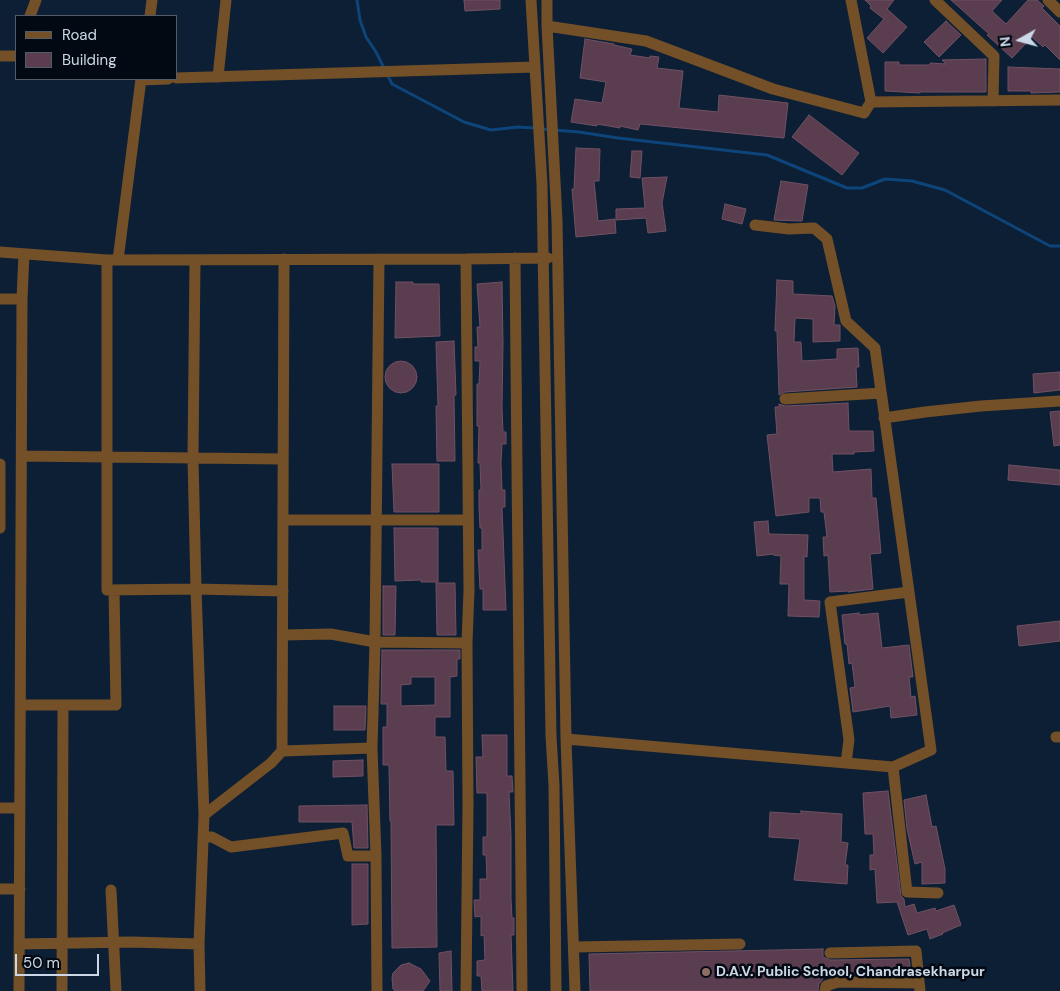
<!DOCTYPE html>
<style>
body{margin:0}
#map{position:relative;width:1060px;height:991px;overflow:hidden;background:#0d1f35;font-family:"DM Sans",sans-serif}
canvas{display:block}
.legend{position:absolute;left:15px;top:15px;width:162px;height:65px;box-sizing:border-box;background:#030912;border:1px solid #535c67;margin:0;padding:6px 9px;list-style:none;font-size:15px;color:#ccd8e7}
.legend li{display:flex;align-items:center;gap:10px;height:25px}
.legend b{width:25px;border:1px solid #535c67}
.north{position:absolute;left:995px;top:15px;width:50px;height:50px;-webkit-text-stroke:4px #030912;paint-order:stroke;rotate:263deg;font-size:14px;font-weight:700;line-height:20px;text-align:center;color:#ccd8e7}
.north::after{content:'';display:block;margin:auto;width:18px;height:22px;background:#ccd8e7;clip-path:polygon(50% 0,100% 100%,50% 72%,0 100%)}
.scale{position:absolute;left:15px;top:954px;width:84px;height:22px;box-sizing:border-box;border:2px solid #ccd8e7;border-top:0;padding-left:6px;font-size:15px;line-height:18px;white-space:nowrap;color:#ccd8e7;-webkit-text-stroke:4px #030912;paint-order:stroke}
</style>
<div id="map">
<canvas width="1060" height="991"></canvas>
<ul class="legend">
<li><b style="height:6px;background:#735027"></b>Road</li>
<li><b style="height:14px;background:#5a3d4e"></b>Building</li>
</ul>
<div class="north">N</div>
<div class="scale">50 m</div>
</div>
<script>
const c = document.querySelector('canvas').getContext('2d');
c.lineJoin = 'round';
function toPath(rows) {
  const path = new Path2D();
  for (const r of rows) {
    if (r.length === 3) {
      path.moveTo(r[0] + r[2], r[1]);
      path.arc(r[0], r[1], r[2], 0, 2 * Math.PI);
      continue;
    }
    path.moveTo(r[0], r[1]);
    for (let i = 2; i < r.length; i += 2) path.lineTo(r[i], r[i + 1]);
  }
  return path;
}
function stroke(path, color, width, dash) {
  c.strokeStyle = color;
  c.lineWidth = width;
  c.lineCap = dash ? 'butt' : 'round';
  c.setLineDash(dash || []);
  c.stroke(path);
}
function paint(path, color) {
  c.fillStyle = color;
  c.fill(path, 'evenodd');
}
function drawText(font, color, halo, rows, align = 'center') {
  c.font = font + ' "DM Sans",sans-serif';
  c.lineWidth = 5;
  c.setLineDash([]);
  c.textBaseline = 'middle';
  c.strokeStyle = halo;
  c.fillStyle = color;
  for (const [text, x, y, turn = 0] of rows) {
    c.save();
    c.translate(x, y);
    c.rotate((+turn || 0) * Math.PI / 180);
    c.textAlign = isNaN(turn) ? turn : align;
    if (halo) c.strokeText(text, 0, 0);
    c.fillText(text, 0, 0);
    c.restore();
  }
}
const stream = toPath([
 [357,0,360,20,366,37,376,52,384,68],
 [387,74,392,84,464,122,491,130,518,127,536,128],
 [542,129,579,132,618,138,767,155,847,188,862,188,885,179,912,181,945,190,1050,246,1060,246]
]);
const building = toPath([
 [464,0,500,0,500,9,465,11,464,0],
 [865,0,894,0,887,9,907,27,883,53,867,38,884,19,870,8,871,6,865,0],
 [951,0,1002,0,992,11,1006,24,1028,0,1037,0,1044,6,1042,8,1060,26,1060,60,1045,45,1043,47,1032,37,1012,58,987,35,989,34,951,0],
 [946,21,961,35,939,57,924,42,946,21],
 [585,39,614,44,614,45,632,49,630,55,650,58,650,56,659,57,657,68,683,71,679,108,718,112,719,95,788,103,784,138,640,124,638,130,620,126,620,128,597,124,597,126,571,122,575,99,602,103,606,82,580,78,585,39],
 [986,59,986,92,920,92,920,93,885,91,885,62,899,62,899,65,930,65,930,63,946,64,942,60,986,59],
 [1008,67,1060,69,1060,92,1031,93,1031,91,1008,91,1008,67],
 [809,115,859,153,842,175,792,137,809,115],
 [576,148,600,149,599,181,594,181,598,221,615,219,616,233,576,237,572,189,574,189,576,148],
 [632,151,642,151,640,178,630,177,632,151],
 [667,177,662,203,666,231,648,233,646,218,616,220,616,209,645,208,642,178,667,177],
 [781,181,808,185,802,221,774,220,781,181],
 [725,204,746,209,742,224,722,219,725,204],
 [777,280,793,281,793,294,832,296,835,306,834,325,840,325,840,341,813,342,813,319,795,318,794,342,801,342,802,361,837,359,837,349,858,348,859,367,856,367,857,387,785,392,779,395,777,331,775,331,777,280],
 [396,282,413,282,413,284,439,284,440,336,395,338,396,282],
 [502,282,503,343,502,408,503,432,506,432,506,444,502,444,501,463,502,490,505,490,505,507,502,507,506,610,483,610,483,589,480,589,478,550,482,550,482,528,480,528,479,507,479,490,481,490,480,463,478,463,479,426,477,426,477,384,479,384,480,361,475,361,475,347,478,347,477,327,480,327,477,284,502,282],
 [454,341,456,395,454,395,455,461,437,461,436,406,438,406,436,342,454,341],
 [401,377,16],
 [1060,372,1060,390,1034,393,1033,374,1060,372],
 [848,403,849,431,873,431,874,451,854,452,854,454,832,454,833,472,871,469,872,498,876,498,881,553,870,554,873,589,848,592,848,591,830,592,828,555,824,556,823,537,827,537,824,512,821,512,820,498,809,498,809,512,776,516,767,435,777,434,775,407,779,407,779,404,785,406,848,403],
 [1060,411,1060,445,1054,446,1050,412,1060,411],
 [392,464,439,464,439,512,394,512,392,464],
 [1009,465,1060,470,1060,485,1008,480,1009,465],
 [768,521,769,534,808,535,807,557,804,556,804,600,820,601,819,617,788,616,789,584,780,584,781,556,773,555,773,554,757,556,754,522,768,521],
 [394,528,438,528,438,582,421,582,421,580,395,581,394,528],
 [436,583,455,583,456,635,437,635,436,583],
 [383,586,396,586,395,635,383,635,383,586],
 [859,613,859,615,878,613,882,648,909,645,913,677,909,677,911,697,915,696,917,715,891,718,890,706,853,712,850,688,855,687,852,663,849,664,847,644,845,644,842,615,859,613],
 [1060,621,1060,641,1019,646,1017,626,1060,621],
 [382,650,460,650,460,659,457,659,457,676,450,677,450,717,435,717,435,737,445,737,446,771,453,771,454,825,436,825,437,947,392,948,391,821,390,821,389,765,383,765,383,727,387,727,387,704,381,704,382,650],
 [411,677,435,677,435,705,401,706,401,685,411,684,411,677],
 [334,706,366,706,365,730,334,730,334,706],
 [482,735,507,735,507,776,512,776,513,792,509,792,511,836,511,899,512,918,514,918,514,935,511,935,513,991,482,991,481,976,477,976,477,961,485,960,484,935,481,936,481,916,475,917,474,900,480,900,480,879,487,879,486,855,483,855,483,837,487,837,487,793,477,793,476,757,483,757,482,735],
 [363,760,363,776,333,777,333,761,363,760],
 [888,791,901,896,904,899,905,907,914,904,917,913,935,908,936,911,954,905,961,925,942,933,943,934,930,939,927,929,908,935,897,902,877,903,875,869,870,870,870,855,874,855,873,834,865,834,863,793,888,791],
 [926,795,932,827,936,826,945,869,945,883,922,884,922,862,915,864,907,829,904,800,926,795],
 [367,805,368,848,354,848,352,822,299,822,299,806,367,805],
 [801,811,842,814,841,842,848,843,845,865,848,865,847,884,794,880,800,839,769,837,770,812,801,814,801,811],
 [352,864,368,864,368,924,352,925,352,864],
 [823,949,823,957,830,960,909,959,911,975,838,974,823,977,823,979,819,984,818,991,590,991,589,954,823,949],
 [451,951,452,991,440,991,439,953,451,951],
 [409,963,421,969,430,981,423,991,395,991,393,989,392,978,393,973,401,965,409,963]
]);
const minor = toPath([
 [531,0,542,184,551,736,554,785,556,991],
 [547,0,547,26,557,220,566,739,575,991],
 [935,0,994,56,993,101],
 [1048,0,1060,12],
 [30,16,36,0],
 [150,16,152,0],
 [547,26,646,41,773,89,864,113,871,102,851,0],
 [0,56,16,56],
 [218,77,226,0],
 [176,78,534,67],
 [141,80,168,79],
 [871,102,1060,100],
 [0,252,107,260,466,259,548,258],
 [515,258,522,991],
 [466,259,469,590,467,643,468,805,466,991],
 [107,260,107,590,196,589,283,591],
 [118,260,141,79],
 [195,260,193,458,196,589,204,815,199,944,200,991],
 [0,299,22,299],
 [785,399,881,393],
 [884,418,925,412,981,406,1060,401],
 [22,456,283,459],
 [0,464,0,528],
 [283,520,468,520],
 [283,635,331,634,375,642,467,643],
 [21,705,116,705,114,590],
 [1056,737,1060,737],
 [566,739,893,767,931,750,875,348,846,321,827,239,814,228,789,229,755,225],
 [372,748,375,642,379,259],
 [282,751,372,748,376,856],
 [846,763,849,740,830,602,909,592],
 [893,767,907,892,938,893],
 [0,808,20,808],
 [204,815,271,763,282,751,284,259],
 [204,837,212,837,231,847,343,833,348,856,376,856,377,991],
 [0,889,20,889],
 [111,890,116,991],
 [19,944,131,942,199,944],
 [574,947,740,944],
 [830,953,916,951,920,991],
 [19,991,22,299,24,254],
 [62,991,63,705],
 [825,991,826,986,838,982,919,983]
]);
const markers = [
 [706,972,5,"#8d6e63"]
];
const poiNames = [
 ["D.A.V. Public School, Chandrasekharpur",716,972]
];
stroke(stream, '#0d457a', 3);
paint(building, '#5a3d4e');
stroke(building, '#705163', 1);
stroke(minor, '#735027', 11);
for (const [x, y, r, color] of markers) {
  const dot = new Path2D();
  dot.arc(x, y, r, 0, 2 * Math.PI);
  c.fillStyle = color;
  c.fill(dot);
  stroke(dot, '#030912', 2);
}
drawText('bold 14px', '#ccd8e7', '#030912', poiNames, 'left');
</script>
